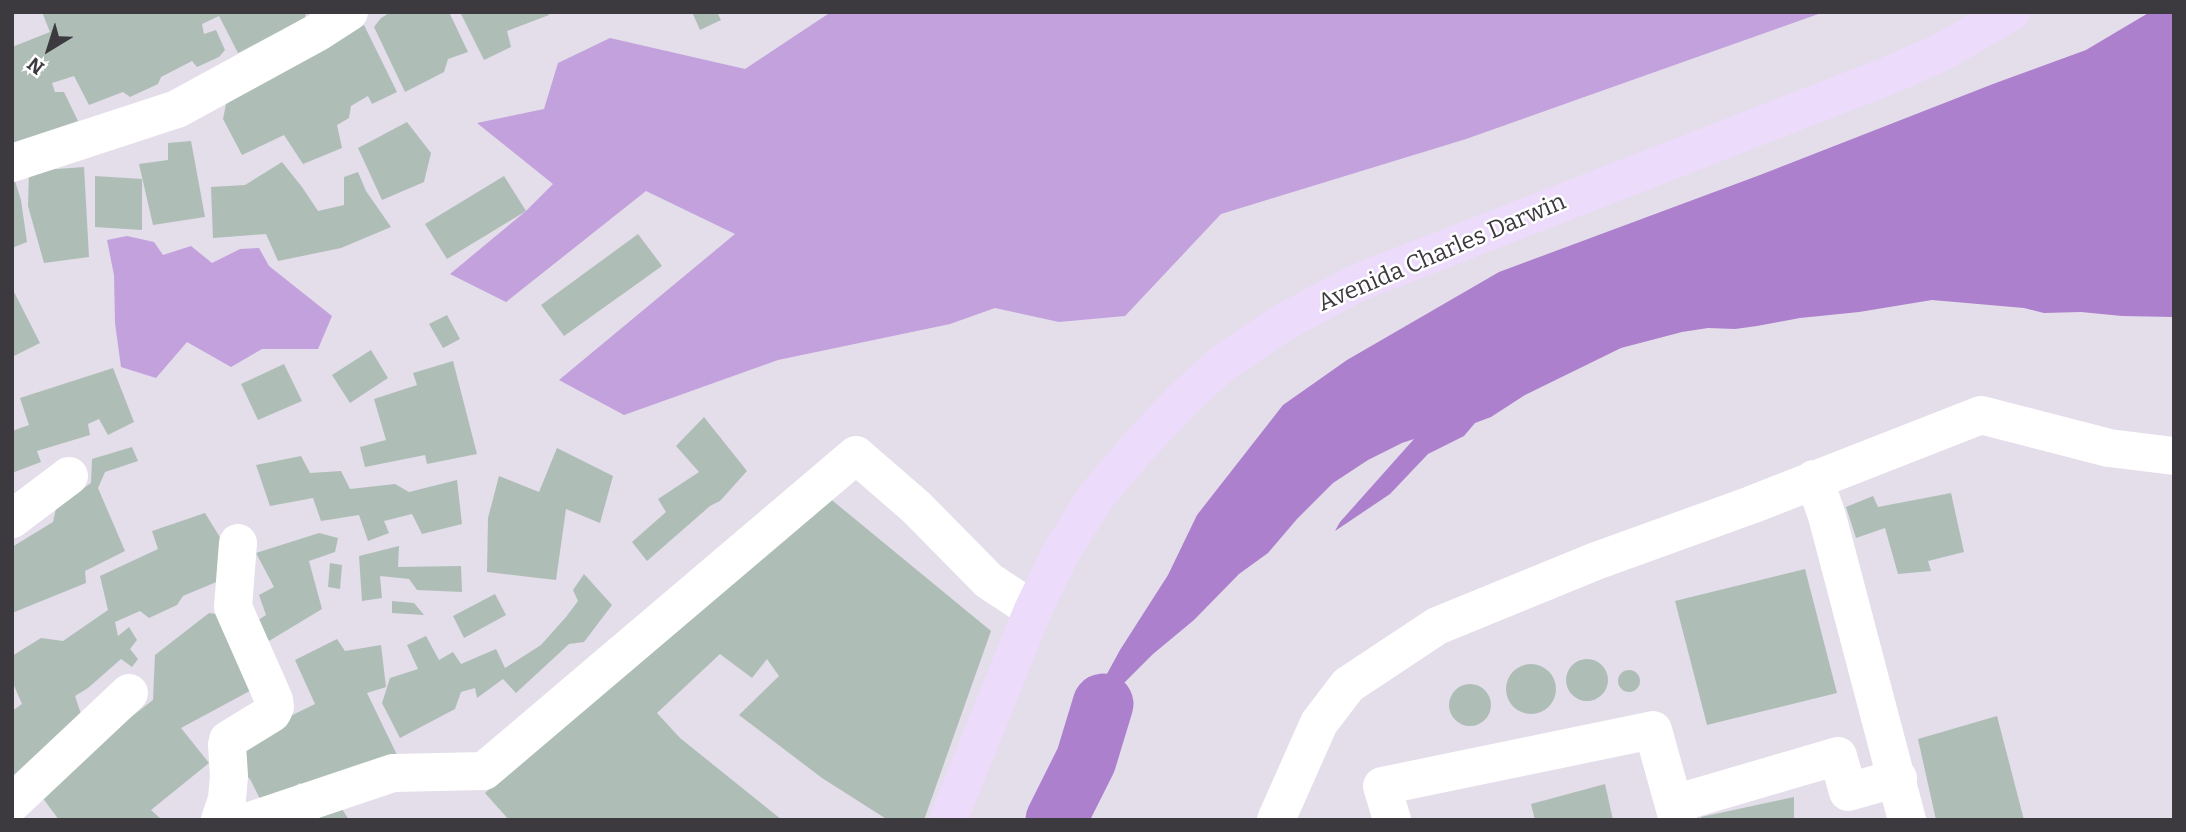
<!DOCTYPE html>
<style>
body{margin:0}
#map{position:relative;width:2186px;height:832px;overflow:hidden;background:#e4ddea;font-family:Bitter,serif}
canvas{display:block}
.frame{position:absolute;inset:0;border:14px solid #3c393f;pointer-events:none}
.north{position:absolute;left:14px;top:14px;width:70px;height:70px;-webkit-text-stroke:5px #fff;paint-order:stroke;rotate:218deg;font-size:19px;font-weight:700;line-height:28px;text-align:center;color:#3c393f}
.north::after{content:'';display:block;margin:auto;width:24px;height:32px;background:#3c393f;clip-path:polygon(50% 0,100% 100%,50% 72%,0 100%)}
</style>
<div id="map">
<canvas width="2186" height="832"></canvas>
<div class="frame"></div>
<div class="north">N</div>
</div>
<script>
const c = document.querySelector('canvas').getContext('2d');
c.lineJoin = 'round';
function paint(path, color) {
  c.fillStyle = color;
  c.fill(path, 'evenodd');
}
function toPath(rows) {
  const path = new Path2D();
  for (const r of rows) {
    if (r.length === 3) {
      path.moveTo(r[0] + r[2], r[1]);
      path.arc(r[0], r[1], r[2], 0, 2 * Math.PI);
      continue;
    }
    path.moveTo(r[0], r[1]);
    for (let i = 2; i < r.length; i += 2) path.lineTo(r[i], r[i + 1]);
  }
  return path;
}
function stroke(path, color, width, dash) {
  c.strokeStyle = color;
  c.lineWidth = width;
  c.lineCap = dash ? 'butt' : 'round';
  c.setLineDash(dash || []);
  c.stroke(path);
}
function drawText(font, color, halo, rows, align = 'center') {
  c.font = font + ' Bitter,serif';
  c.lineWidth = 5;
  c.setLineDash([]);
  c.textBaseline = 'middle';
  c.strokeStyle = halo;
  c.fillStyle = color;
  for (const [text, x, y, turn = 0] of rows) {
    c.save();
    c.translate(x, y);
    c.rotate((+turn || 0) * Math.PI / 180);
    c.textAlign = isNaN(turn) ? turn : align;
    if (halo) c.strokeText(text, 0, 0);
    c.fillText(text, 0, 0);
    c.restore();
  }
}
const green = toPath([
 [831,12,1824,12,1466,139,1221,214,1125,316,1059,322,995,308,950,324,778,360,624,415,559,380,735,234,646,191,506,302,450,274,526,211,553,184,477,123,544,109,558,63,610,38,745,69],
 [127,236,154,242,163,255,191,246,212,263,240,249,259,248,269,266,332,316,318,349,262,349,231,367,187,342,156,378,121,367,115,323,114,275,107,240]
]);
const water = toPath([
 [2150,12,2174,12,2174,317,2122,316,2081,312,2044,313,2024,308,1932,300,1859,312,1800,318,1757,326,1735,329,1708,328,1682,332,1621,348,1525,395,1491,417,1475,423,1464,436,1428,454,1390,494,1335,531,1340,522,1414,439,1402,443,1368,460,1333,483,1297,519,1268,553,1239,574,1194,620,1153,654,1103,704,1100,697,1102,683,1120,650,1168,575,1197,515,1283,405,1347,360,1499,272,1760,175,1993,84,2086,50]
]);
const river = toPath([
 [1056,820,1086,760,1103,704]
]);
const building = toPath([
 [42,12,306,12,305,18,238,53,219,16,202,24,204,34,216,30,225,50,219,57,197,67,192,61,161,77,158,84,130,97,123,92,89,105,74,76,52,83,55,92,64,92,78,121,12,143,12,47,50,32],
 [391,12,449,12,468,52,448,59,444,72,405,92,374,27,381,18],
 [460,12,548,12,549,15,507,31,511,47,484,60],
 [692,12,717,12,721,20,700,30],
 [364,25,397,92,372,104,368,96,351,106,349,118,337,125,342,148,303,164,284,135,242,155,223,119,227,99],
 [407,122,431,153,424,182,382,200,358,148],
 [191,141,205,217,153,225,139,164,168,160,168,143],
 [282,162,302,187,318,211,344,205,344,177,358,172,366,191,391,227,341,248,278,261,266,234,213,238,211,187,245,185],
 [84,167,89,257,44,263,28,206,29,171],
 [95,176,142,179,142,230,95,227],
 [504,176,526,211,447,259,425,224],
 [15,181,21,200,27,242,12,248,12,183],
 [638,234,662,266,564,336,541,305],
 [12,288,40,343,12,357],
 [447,315,460,339,443,348,429,324],
 [371,350,388,378,350,403,332,375],
 [453,361,477,454,427,464,425,455,365,467,360,447,386,440,374,399,417,385,413,373],
 [284,364,302,401,258,420,241,384],
 [113,368,134,422,108,435,99,419,88,424,90,435,37,451,41,462,12,473,12,431,29,425,20,398],
 [704,417,747,471,720,501,710,506,647,561,632,542,666,512,658,499,699,472,676,446],
 [132,447,138,461,105,472,98,488,125,551,85,571,86,583,12,613,12,547,53,522,56,508,91,483,92,459],
 [557,448,613,476,600,523,566,509,556,580,487,572,488,518,499,476,539,492],
 [301,456,310,473,341,471,350,489,395,484,409,492,457,480,462,524,422,534,412,514,384,521,389,533,368,541,359,515,321,521,313,498,270,506,256,465],
 [816,487,991,631,924,820,888,820,822,778,739,715,779,676,767,659,752,678,720,654,657,713,680,738,782,820,509,820,485,793,616,670],
 [1951,493,1964,552,1928,561,1931,571,1898,574,1885,528,1856,538,1846,507,1873,496,1878,507],
 [205,513,229,552,221,580,183,596,177,605,149,618,140,611,115,622,118,636,129,627,137,640,130,649,138,659,132,667,121,659,88,688,75,696,83,720,12,778,12,711,22,704,12,681,12,656,41,638,63,641,108,610,100,576,158,549,152,531],
 [319,533,338,538,335,552,309,561,322,609,269,641,255,622,266,615,259,595,274,587,256,553],
 [399,546,398,567,461,566,462,592,417,590,409,579,380,576,382,598,362,601,359,556],
 [330,563,342,565,340,589,328,587],
 [1805,569,1837,693,1707,725,1675,601],
 [584,574,612,605,584,642,569,644,516,693,503,679,477,698,475,688,461,692,455,709,400,738,382,703,390,678,418,669,407,645,426,636,439,660,453,652,461,664,496,649,505,668,541,645,566,617,578,601,573,590],
 [495,594,506,615,464,638,453,616],
 [392,601,414,603,424,615,392,613],
 [209,613,223,615,259,686,181,728,209,763,151,810,162,820,59,820,39,793,104,738,153,700,155,655],
 [337,639,345,651,381,645,386,687,367,693,399,759,308,794,300,783,263,805,250,779,236,768,229,746,315,704,295,660],
 [1587,680,21],
 [1531,689,25],
 [1629,681,11],
 [1470,705,21],
 [1997,716,2024,820,1936,820,1918,739],
 [1605,784,1613,820,1535,820,1531,804],
 [1794,797,1794,820,1702,820,1701,817],
 [342,809,349,820,313,820]
]);
const minor = toPath([
 [12,163,177,109,318,32,349,12],
 [1814,479,1827,516,1907,820],
 [12,519,69,476],
 [12,803,129,693],
 [1674,804,1838,756,1848,792,1898,778],
 [220,820,227,799,229,776,227,745,228,740,272,713,275,707,274,700,233,607,238,543],
 [253,820,393,773,484,771,856,455,916,507,989,581,1033,610],
 [1276,820,1319,723,1348,685,1437,626,1596,561,1751,505,1981,415,2109,448,2174,456],
 [1392,820,1382,786,1653,730,1678,820]
]);
const major = toPath([
 [948,820,1033,610,1062,550,1098,494,1140,445,1182,400,1222,364,1282,323,1357,283,1890,75,1942,52,2011,12]
]);
const streetNames = [
 ["Avenida Charles Darwin",1442,253,-23]
];
paint(green, '#c2a1dd');
paint(water, '#ac80cd');
stroke(river, '#ac80cd', 61);
paint(building, '#aebeb7');
stroke(minor, '#fff', 38);
stroke(major, '#ecdbfa', 38);
drawText('24px', '#3c393f', '#fff', streetNames);
</script>
